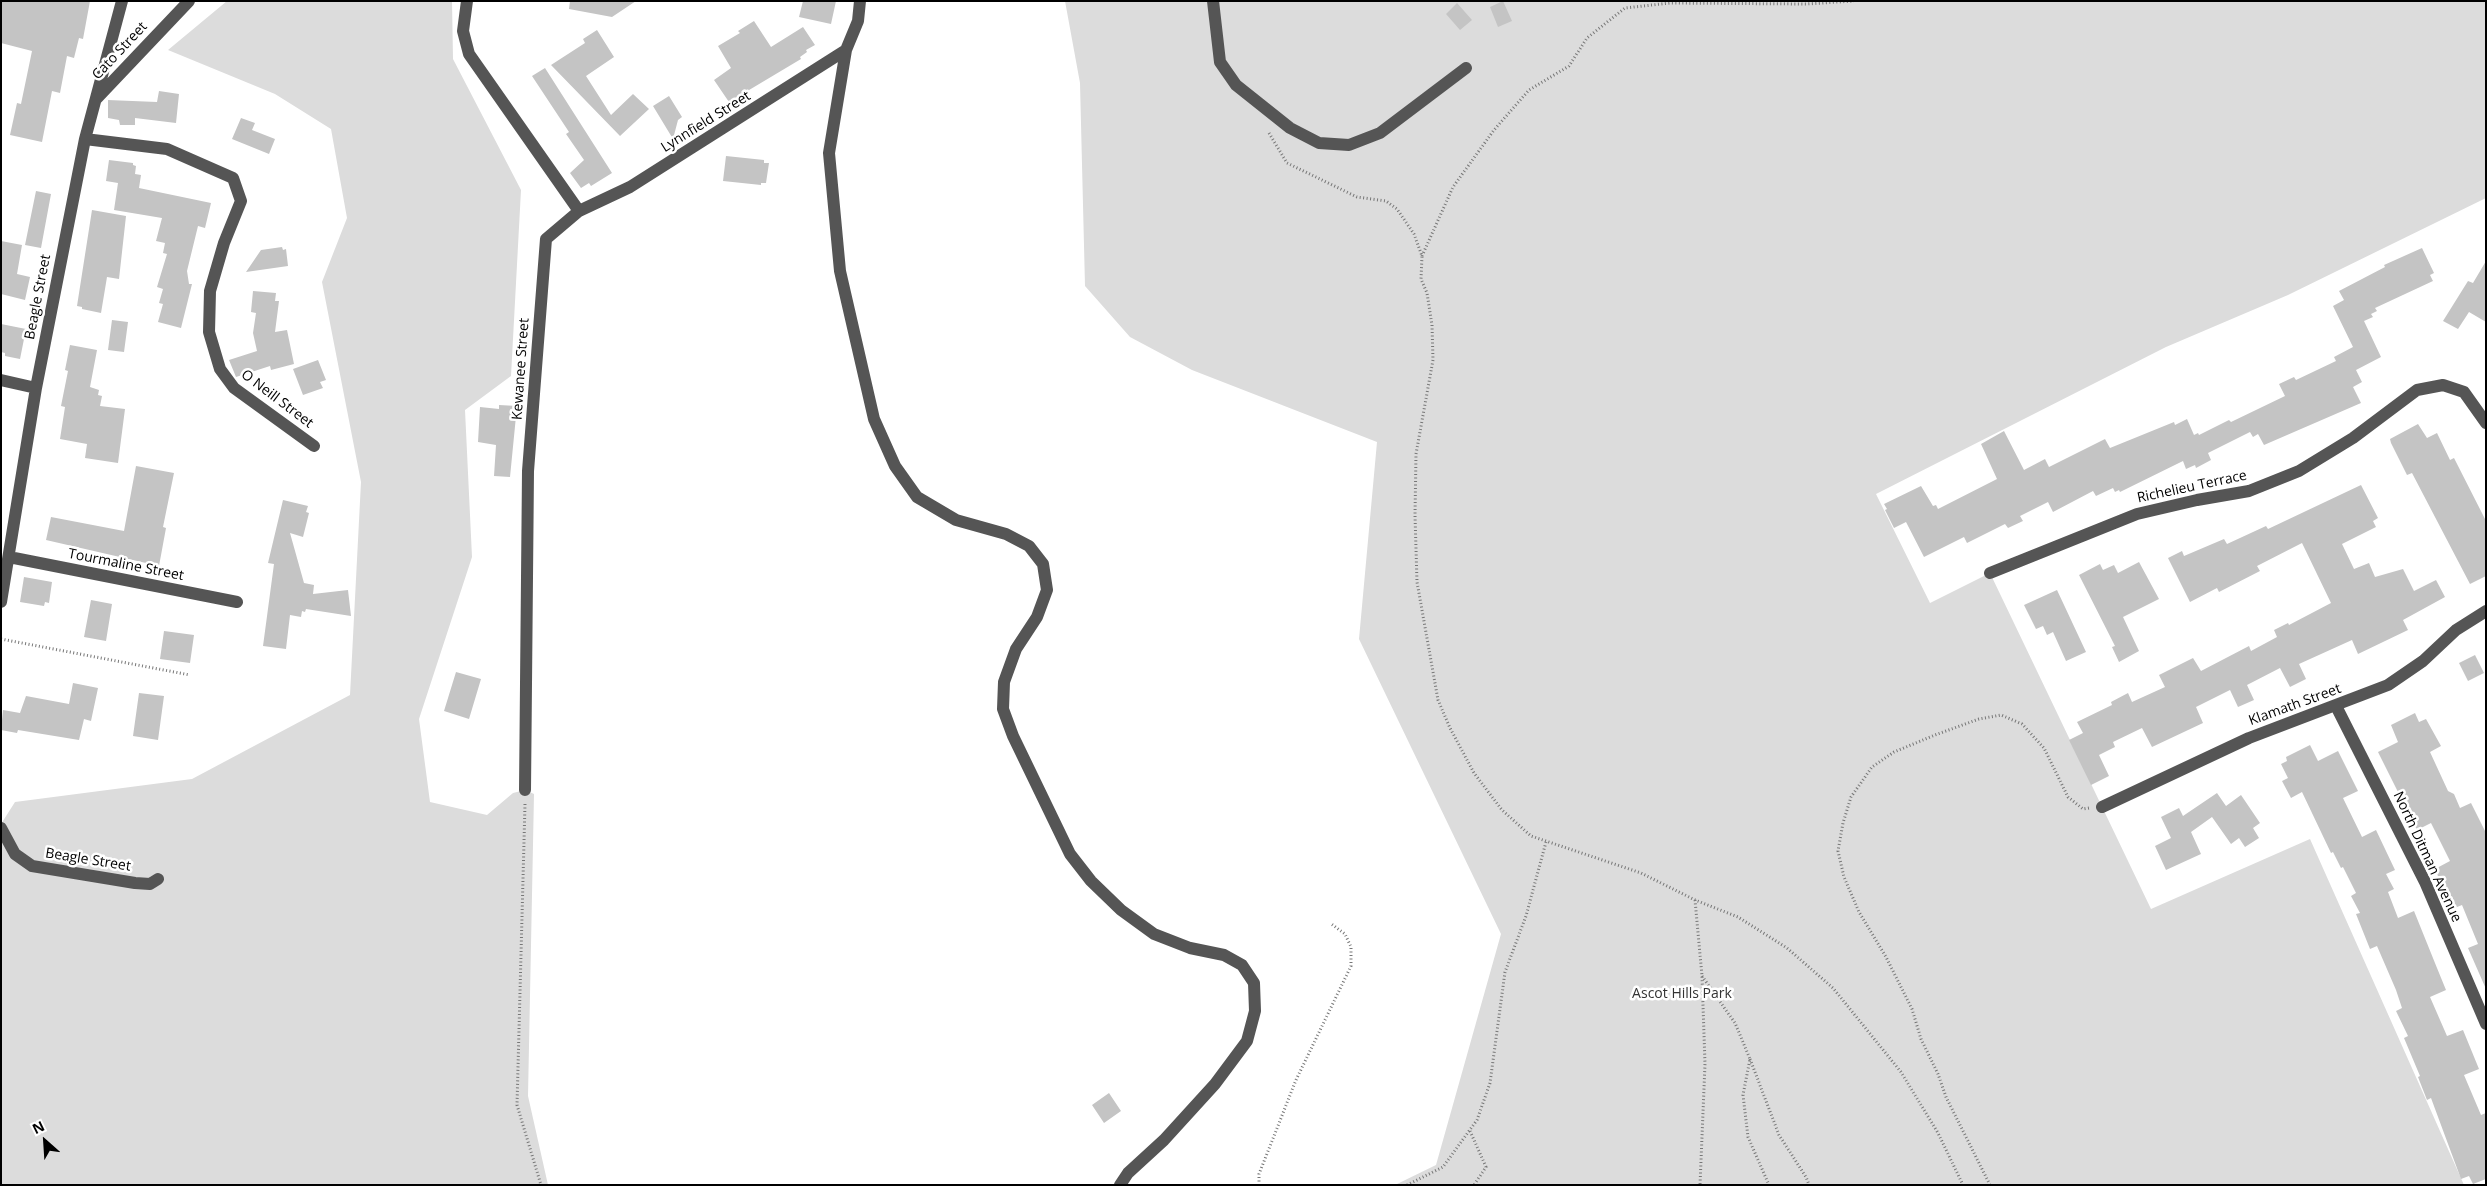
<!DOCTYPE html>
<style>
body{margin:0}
#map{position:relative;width:2487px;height:1186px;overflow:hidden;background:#fff;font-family:"Open Sans",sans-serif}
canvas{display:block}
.frame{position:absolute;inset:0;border:2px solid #000;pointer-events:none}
.north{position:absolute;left:20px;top:1116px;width:50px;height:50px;-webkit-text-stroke:4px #fff;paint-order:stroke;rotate:334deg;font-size:14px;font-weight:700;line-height:20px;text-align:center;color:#000}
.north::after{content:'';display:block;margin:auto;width:18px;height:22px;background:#000;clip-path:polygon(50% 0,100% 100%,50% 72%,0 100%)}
</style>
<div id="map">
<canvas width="2487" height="1186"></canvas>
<div class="frame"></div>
<div class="north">N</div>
</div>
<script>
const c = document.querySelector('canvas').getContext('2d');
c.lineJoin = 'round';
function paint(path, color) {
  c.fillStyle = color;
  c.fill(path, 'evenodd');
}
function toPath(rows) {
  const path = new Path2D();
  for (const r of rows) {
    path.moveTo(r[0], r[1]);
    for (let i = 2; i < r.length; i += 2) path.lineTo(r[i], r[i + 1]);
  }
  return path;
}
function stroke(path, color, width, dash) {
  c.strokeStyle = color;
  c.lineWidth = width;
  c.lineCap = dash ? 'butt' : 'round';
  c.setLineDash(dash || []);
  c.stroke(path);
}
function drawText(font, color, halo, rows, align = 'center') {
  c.font = font + ' "Open Sans",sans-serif';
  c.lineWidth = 5;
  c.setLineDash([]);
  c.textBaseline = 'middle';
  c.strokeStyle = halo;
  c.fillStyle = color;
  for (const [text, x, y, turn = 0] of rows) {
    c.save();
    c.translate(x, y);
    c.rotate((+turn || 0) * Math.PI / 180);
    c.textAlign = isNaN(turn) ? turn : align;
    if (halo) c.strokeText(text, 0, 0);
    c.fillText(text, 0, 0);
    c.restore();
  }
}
const green = toPath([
 [227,1,452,1,453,59,521,190,511,376,465,410,472,557,419,719,430,802,487,815,513,793,525,790,534,794,528,1096,548,1185,1,1185,1,824,15,802,192,779,350,695,361,482,322,282,347,218,331,129,275,94,168,50],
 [1065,1,2486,1,2486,198,2288,295,2166,347,1876,494,1930,603,1990,573,2151,909,2310,839,2464,1185,1395,1185,1436,1165,1501,934,1359,639,1377,442,1192,370,1130,337,1085,286,1080,83]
]);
const building = toPath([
 [1,1,90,1,83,39,79,38,74,58,67,56,60,93,52,91,42,142,10,135,17,103,21,104,32,51,1,43],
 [570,1,636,1,612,17,569,9],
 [803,1,836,1,831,24,799,17],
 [1503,1,1512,21,1498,27,1490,7],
 [1457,3,1472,20,1460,30,1446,14],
 [754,21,771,47,803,27,815,45,806,50,807,52,800,57,801,59,729,102,714,80,731,68,718,46,740,33,738,31],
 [597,30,614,57,586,76,611,115,633,94,649,109,620,136,551,65,585,43,583,39],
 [545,68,612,173,591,186,589,183,581,188,570,173,584,160,566,134,569,132,532,76],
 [159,91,179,94,176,123,135,118,135,125,120,125,119,120,108,118,108,100,157,102],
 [669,96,682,117,678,120,673,139,653,106],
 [241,118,255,123,252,130,275,139,269,154,232,139],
 [726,156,764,160,764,163,769,163,766,183,761,183,761,185,723,181],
 [109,160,133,163,133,165,136,166,135,174,141,175,139,188,211,203,205,228,198,226,187,271,189,284,192,284,181,328,158,322,163,304,159,303,163,289,157,287,167,254,163,253,165,243,156,241,162,218,114,210,118,183,106,181],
 [36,191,51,194,41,248,25,245],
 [92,210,126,216,119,279,107,277,101,313,82,309,82,307,77,306],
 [1,241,22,245,17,274,30,277,25,300,1,294],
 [282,247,283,250,286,249,288,266,246,272,261,250],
 [2422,248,2434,273,2430,275,2433,281,2375,308,2377,311,2371,314,2373,317,2364,321,2381,357,2356,370,2362,382,2353,387,2361,403,2264,445,2258,434,2253,437,2250,432,2208,453,2211,460,2196,468,2195,465,2186,469,2183,461,2120,492,2119,490,2115,492,2113,488,2096,496,2093,491,2053,512,2048,502,2020,516,2023,521,2008,528,2005,524,1967,543,1964,537,1924,557,1906,522,1894,528,1885,510,1887,509,1884,504,1921,486,1933,506,1936,505,1938,509,1997,479,1981,444,2004,431,2024,470,2045,459,2049,467,2105,439,2110,448,2174,422,2175,425,2187,419,2194,435,2198,433,2199,435,2229,420,2231,422,2285,396,2279,384,2294,377,2296,380,2336,361,2334,357,2353,347,2333,306,2344,300,2339,291,2385,267,2384,265],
 [2486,261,2486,322,2469,312,2458,329,2443,321,2468,281,2473,283],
 [253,291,276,293,275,301,279,301,275,332,287,330,294,364,271,370,270,366,236,377,229,360,257,351,253,333,256,313,251,312],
 [112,320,128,322,124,352,108,350],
 [1,324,26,329,20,359,5,356,5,353,1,352],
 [70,345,97,350,90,387,99,390,98,395,102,396,100,406,125,409,118,463,85,458,87,444,60,439,65,407,61,406,68,371,65,370],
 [318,360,326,380,320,382,323,388,303,395,293,369],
 [499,405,517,406,510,477,494,476,496,445,478,442,480,407,499,409],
 [2418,424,2427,438,2437,433,2450,460,2454,458,2486,521,2486,576,2470,584,2412,473,2407,475,2391,443,2390,439],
 [136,466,174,473,163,527,166,528,159,566,46,540,51,517,124,531],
 [2361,485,2378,518,2373,521,2376,527,2342,544,2354,569,2369,563,2375,577,2403,569,2414,591,2436,580,2445,597,2403,620,2408,630,2358,654,2352,640,2299,664,2306,679,2290,687,2280,668,2247,685,2254,700,2238,707,2230,690,2196,707,2203,723,2152,747,2142,728,2113,742,2115,747,2099,755,2109,776,2091,785,2069,740,2083,733,2077,722,2112,705,2111,702,2128,693,2132,702,2165,687,2159,675,2193,658,2201,671,2249,646,2251,651,2277,637,2274,630,2288,623,2289,625,2331,603,2302,543,2257,566,2260,571,2219,592,2217,588,2190,602,2168,558,2182,551,2184,556,2224,539,2227,544,2266,526,2268,529],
 [283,500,308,506,306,512,309,513,303,537,290,533,304,583,314,585,313,594,348,590,351,616,306,609,305,612,302,611,301,617,290,615,286,649,263,646,274,564,268,563],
 [2139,562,2159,599,2123,617,2139,651,2119,662,2112,647,2115,646,2079,575,2100,564,2103,570,2114,565,2118,573],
 [24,577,52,582,49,603,45,602,44,606,20,602],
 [2057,590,2086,652,2066,661,2053,632,2047,635,2043,626,2036,629,2024,605],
 [91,600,112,604,106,641,84,637],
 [164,631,194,635,190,663,160,659],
 [2475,655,2484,673,2468,681,2459,663],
 [456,672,481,679,469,719,444,711],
 [73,683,98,688,91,721,84,719,79,740,18,730,17,733,1,730,3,710,20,713,26,696,69,704],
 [139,693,164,696,158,740,133,736],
 [2415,713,2419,722,2426,719,2441,746,2430,752,2448,791,2454,794,2460,808,2471,803,2486,833,2486,989,2468,948,2478,944,2462,905,2452,909,2435,869,2450,861,2431,823,2417,830,2378,752,2398,742,2391,725],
 [2310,745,2318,761,2338,751,2358,791,2343,798,2362,837,2376,830,2395,870,2386,874,2394,889,2388,892,2398,918,2414,911,2437,968,2446,990,2430,997,2447,1036,2463,1030,2479,1069,2464,1075,2481,1115,2486,1113,2486,1179,2473,1184,2469,1176,2461,1179,2431,1098,2427,1100,2418,1077,2420,1076,2404,1038,2408,1036,2396,1011,2402,1008,2396,990,2377,946,2370,949,2356,914,2360,913,2351,896,2356,893,2343,867,2341,868,2333,852,2331,853,2302,792,2291,798,2282,781,2288,778,2281,764,2287,761,2286,757],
 [2217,793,2226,806,2241,795,2260,823,2253,828,2259,838,2245,847,2239,838,2231,844,2212,817,2191,832,2201,854,2166,870,2155,846,2171,838,2161,817,2179,808,2183,816],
 [1109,1093,1121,1111,1104,1123,1092,1105]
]);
const path = toPath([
 [1269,133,1287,163,1357,197,1386,201,1397,209,1414,234,1422,256,1421,279,1427,293,1432,325,1433,360,1416,454,1415,515,1417,582,1438,700,1450,728,1474,773,1502,810,1531,836,1641,873,1695,900,1738,917,1787,948,1833,988,1901,1072,1938,1133,1963,1185],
 [1422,256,1453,187,1494,130,1529,90,1569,66,1587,38,1625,8,1670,3,1806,4,1854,1],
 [1,639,190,675],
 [525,804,517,1105,541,1185],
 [1695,900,1702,976,1705,1064,1700,1185],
 [1702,976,1735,1023,1750,1059,1743,1095,1748,1137,1769,1185],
 [1750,1059,1779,1135,1806,1177,1809,1185],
 [1470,1131,1486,1167,1474,1185],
 [1259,1185,1259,1174,1296,1080,1351,966,1351,947,1345,934,1330,923],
 [1407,1185,1443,1167,1477,1120,1490,1083,1505,972,1526,916,1546,842],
 [1990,1185,1946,1097,1938,1074,1921,1039,1912,1009,1886,957,1859,912,1844,877,1838,851,1843,823,1851,797,1872,767,1894,752,1935,735,1979,719,2001,715,2022,724,2044,748,2068,797,2083,809,2089,808]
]);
const minor = toPath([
 [467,1,463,31,469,54,579,211,546,239,528,471,525,790],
 [860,1,858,21,846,50,829,153,840,271,874,419,895,466,917,497,956,520,1006,534,1029,546,1043,564,1047,590,1037,617,1016,649,1004,682,1003,709,1013,736,1070,854,1091,881,1121,910,1154,934,1190,948,1224,955,1242,965,1254,983,1255,1011,1247,1041,1215,1084,1164,1140,1128,1173,1120,1185],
 [1213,1,1220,62,1236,85,1290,128,1319,143,1349,145,1380,133,1466,68],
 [97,98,189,1],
 [85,139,167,149,233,178,241,201,224,243,210,291,209,332,220,369,234,388,314,446],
 [579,211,630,187,846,50],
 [1,380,36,388],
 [9,557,237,602],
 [1990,573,2137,514,2197,500,2249,491,2299,471,2353,438,2417,390,2443,385,2464,392,2486,423],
 [1,602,36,388,85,139,122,1],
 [2336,706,2425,882,2486,1024],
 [2102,807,2249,738,2388,685,2423,661,2456,630,2486,611],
 [1,828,15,854,32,866,135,883,150,884,158,879]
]);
const streetNames = [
 ["Cato Street",120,51,-47],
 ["Lynnfield Street",706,122,-32],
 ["Beagle Street",38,297,-79],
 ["Kewanee Street",521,369,-86],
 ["O Neill Street",277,399,37],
 ["Richelieu Terrace",2192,487,-12],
 ["Tourmaline Street",126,565,11],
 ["Klamath Street",2295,705,-20],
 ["North Ditman Avenue",2427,857,65],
 ["Beagle Street",88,860,9]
];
const parkNames = [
 ["Ascot Hills Park",1682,994]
];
paint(green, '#dcdcdc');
paint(building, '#c4c4c4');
stroke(path, '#777', 3, [1, 2.5]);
stroke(minor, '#555', 12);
drawText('14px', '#000', '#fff', streetNames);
drawText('14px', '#333', '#fff', parkNames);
</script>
